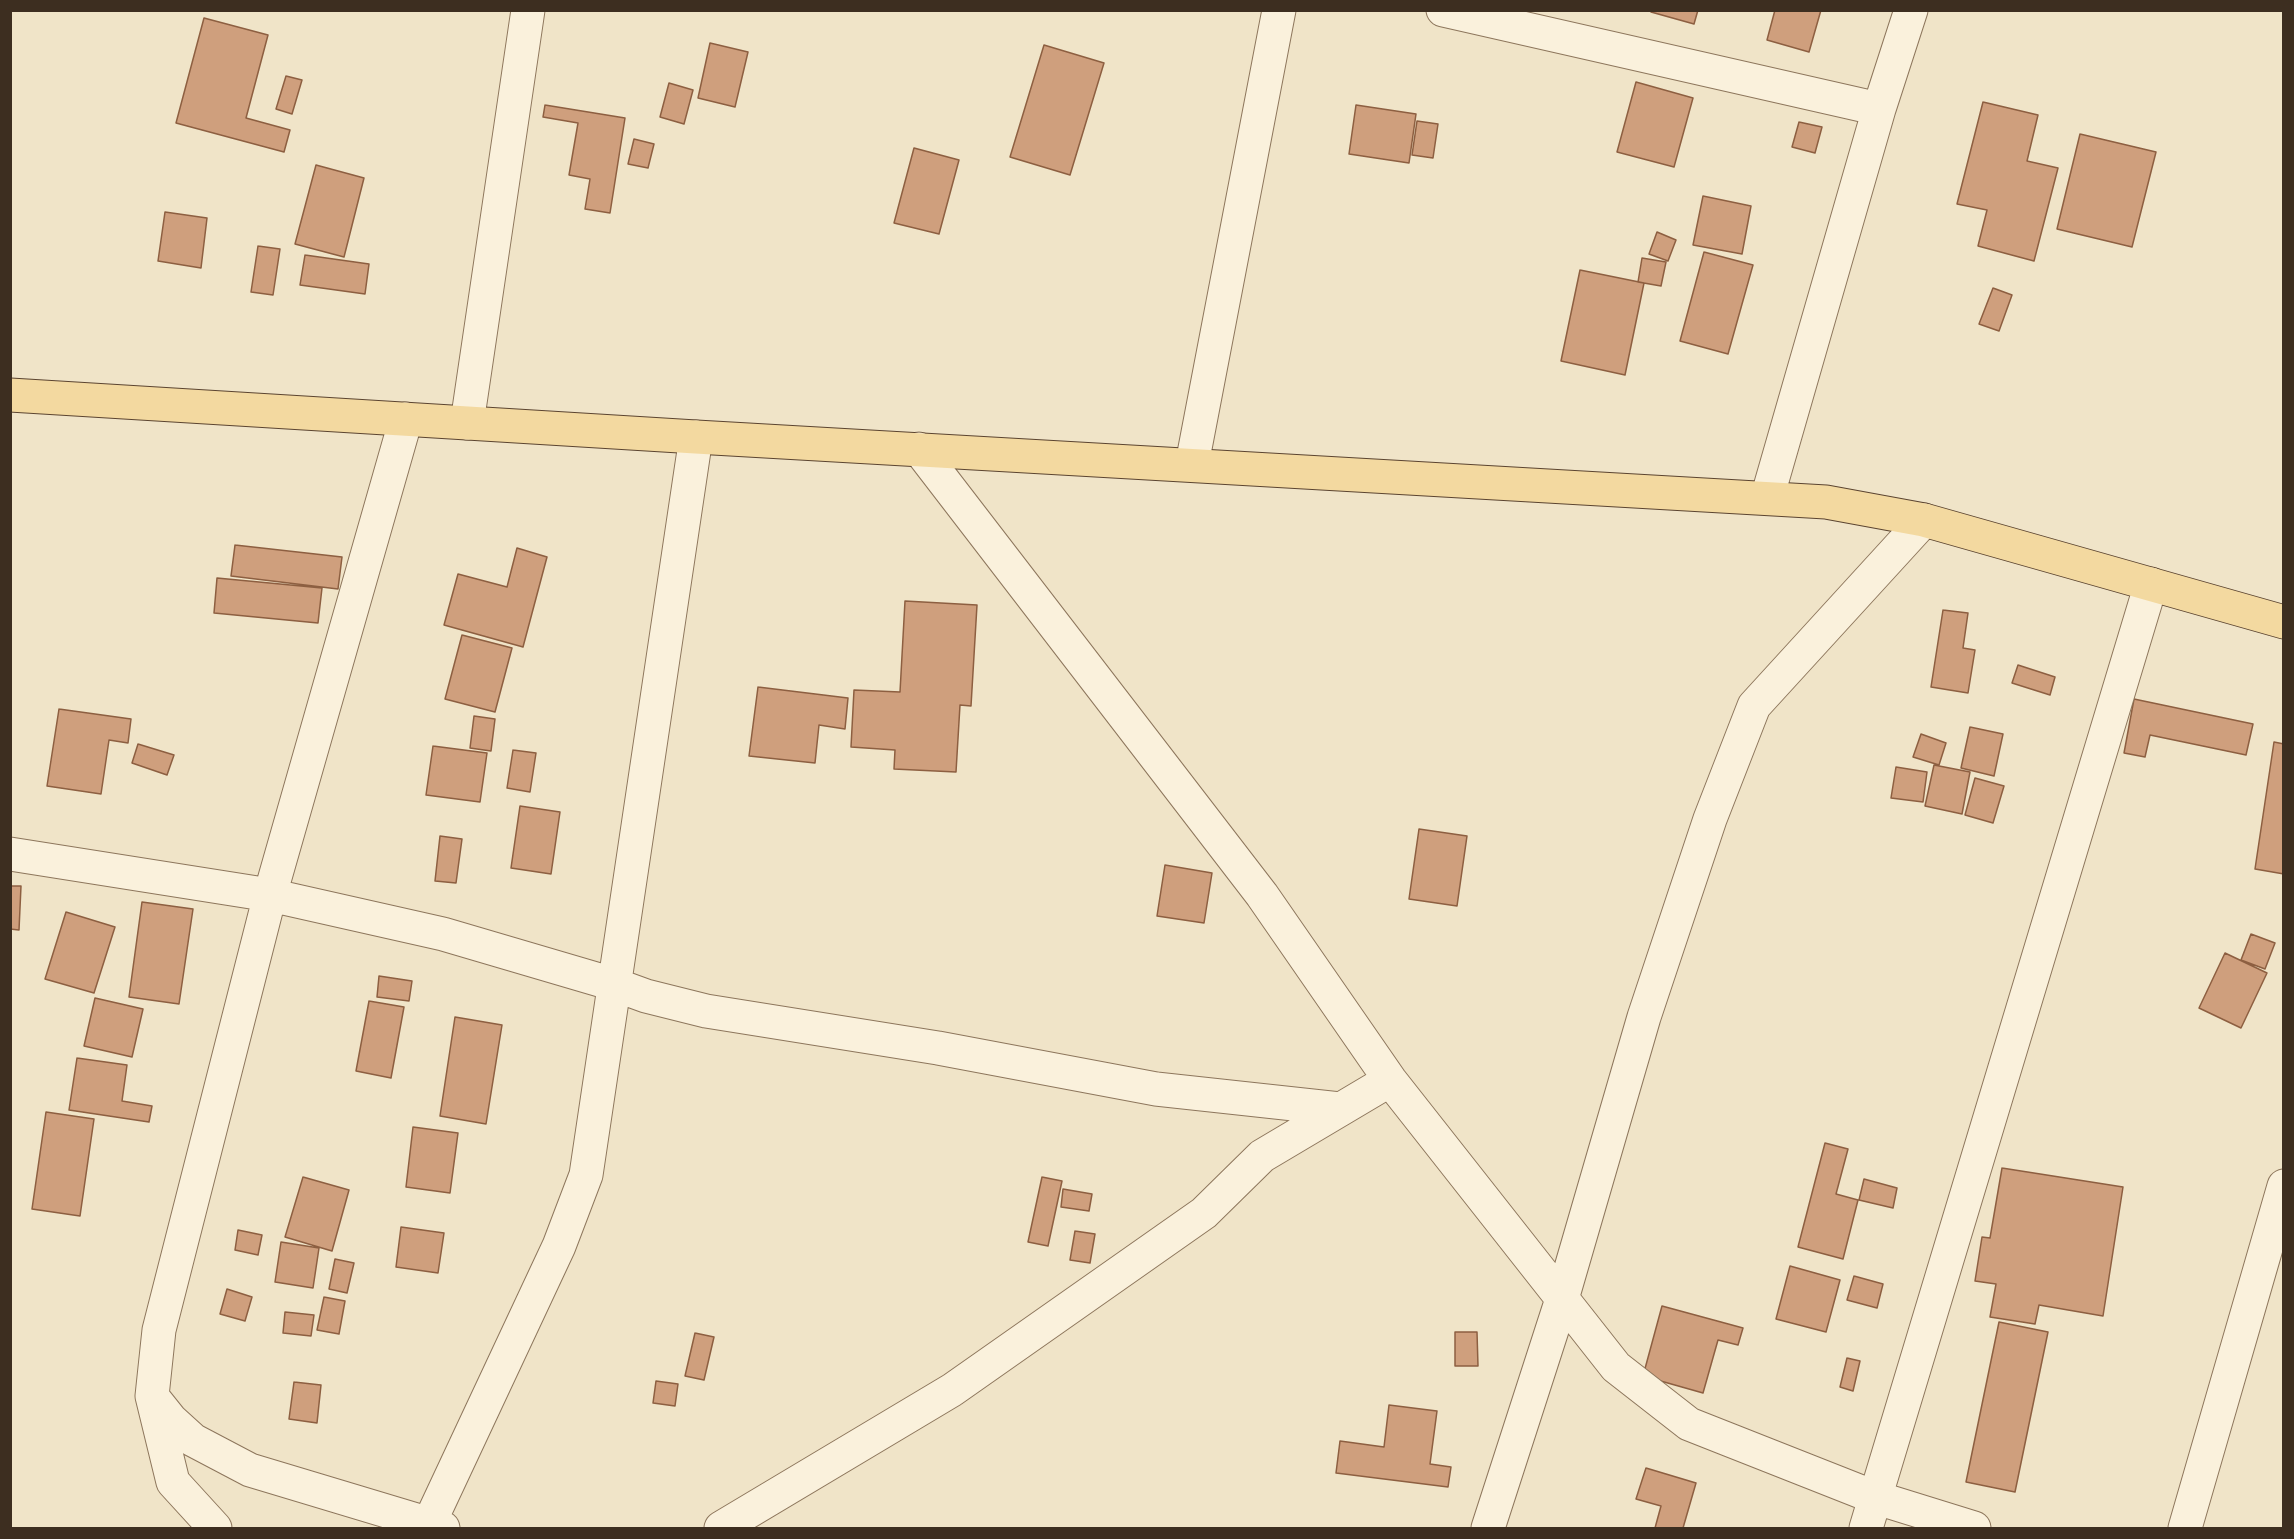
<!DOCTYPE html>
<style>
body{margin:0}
#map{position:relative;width:2294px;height:1539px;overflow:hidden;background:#f0e4c8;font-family:"Zilla Slab",serif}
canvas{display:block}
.frame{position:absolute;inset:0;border:12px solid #3d2e20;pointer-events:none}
</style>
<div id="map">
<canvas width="2294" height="1539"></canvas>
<div class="frame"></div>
</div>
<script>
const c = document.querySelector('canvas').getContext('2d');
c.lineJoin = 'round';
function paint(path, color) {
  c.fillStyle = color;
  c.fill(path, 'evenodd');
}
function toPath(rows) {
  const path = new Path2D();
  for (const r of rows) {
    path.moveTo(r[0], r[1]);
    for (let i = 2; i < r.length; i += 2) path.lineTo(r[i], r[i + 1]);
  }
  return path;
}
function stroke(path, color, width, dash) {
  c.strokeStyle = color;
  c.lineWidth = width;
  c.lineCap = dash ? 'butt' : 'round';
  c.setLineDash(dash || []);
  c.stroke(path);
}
const building = toPath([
 [1651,10,1698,10,1694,24,1651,12,1651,10],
 [1775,10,1821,10,1809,52,1767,40,1775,10],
 [204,18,268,35,246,118,290,130,284,152,176,123,204,18],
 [710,43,748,52,735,107,698,98,710,43],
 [1044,45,1104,63,1070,175,1010,157,1044,45],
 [286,76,302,80,292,114,276,109,286,76],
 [1636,82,1693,98,1674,167,1617,152,1636,82],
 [669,83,693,90,684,124,660,117,669,83],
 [1983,102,2038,115,2027,161,2058,168,2034,261,1978,246,1987,210,1957,204,1983,102],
 [545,105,625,118,610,213,585,209,590,179,569,175,578,123,543,117,545,105],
 [1356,105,1416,114,1409,163,1349,154,1356,105],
 [1417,121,1438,124,1433,158,1412,155,1417,121],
 [1799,122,1822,127,1815,153,1792,147,1799,122],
 [2080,134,2156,152,2132,247,2057,229,2080,134],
 [634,139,654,144,648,168,628,164,634,139],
 [914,148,959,160,939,234,894,223,914,148],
 [316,165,364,178,344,257,295,244,316,165],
 [1703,196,1751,206,1742,254,1693,245,1703,196],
 [165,212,207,218,201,268,158,261,165,212],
 [1657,232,1676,240,1668,261,1649,254,1657,232],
 [258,246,280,249,273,295,251,292,258,246],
 [1704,252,1753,265,1728,354,1680,341,1704,252],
 [305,255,369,264,365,294,300,285,305,255],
 [1642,258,1666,262,1661,286,1638,282,1642,258],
 [1580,270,1644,283,1625,375,1561,361,1580,270],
 [1993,288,2012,295,1999,331,1979,324,1993,288],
 [235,545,342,557,338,589,231,576,235,545],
 [517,548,547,557,523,647,444,625,458,574,507,587,517,548],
 [217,578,322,588,318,623,214,613,217,578],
 [905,601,977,605,971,706,960,705,956,772,894,769,895,750,851,747,854,690,900,692,905,601],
 [1943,610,1968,613,1963,648,1975,650,1968,693,1931,687,1943,610],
 [462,635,512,648,495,712,445,699,462,635],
 [2018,665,2055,677,2050,695,2012,683,2018,665],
 [758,687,848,698,845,729,819,725,815,763,749,756,758,687],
 [2134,699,2253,724,2246,755,2150,735,2145,757,2124,753,2134,699],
 [59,709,131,719,128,743,109,740,101,794,47,786,59,709],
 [474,716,495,719,491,751,470,748,474,716],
 [1970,727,2003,734,1994,776,1961,768,1970,727],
 [1921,734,1946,743,1939,765,1913,757,1921,734],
 [2274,742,2284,744,2284,874,2255,869,2274,742],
 [138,744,174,755,167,775,132,763,138,744],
 [433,746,487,753,480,802,426,795,433,746],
 [513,750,536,753,530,792,507,788,513,750],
 [1934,765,1970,772,1962,814,1925,806,1934,765],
 [1896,767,1927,772,1923,802,1891,798,1896,767],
 [1975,778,2004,786,1993,823,1965,815,1975,778],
 [520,806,560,812,551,874,511,868,520,806],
 [1419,829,1467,836,1457,906,1409,899,1419,829],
 [440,836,462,839,456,883,435,881,440,836],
 [1165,865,1212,873,1204,923,1157,916,1165,865],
 [10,886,21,886,19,930,10,929,10,886],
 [142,902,193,909,179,1004,129,997,142,902],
 [66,912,115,927,94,993,45,979,66,912],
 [2251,934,2275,943,2265,969,2241,960,2251,934],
 [2225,953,2267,973,2241,1028,2199,1008,2225,953],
 [379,976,412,981,409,1001,377,997,379,976],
 [95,998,143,1009,132,1057,84,1046,95,998],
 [369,1001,404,1007,391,1078,356,1071,369,1001],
 [455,1017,502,1025,486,1124,440,1116,455,1017],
 [77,1058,127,1065,122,1101,152,1106,149,1122,69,1110,77,1058],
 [46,1112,94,1119,80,1216,32,1209,46,1112],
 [413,1127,458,1133,450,1193,406,1187,413,1127],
 [1825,1143,1848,1149,1836,1194,1858,1200,1843,1259,1798,1247,1825,1143],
 [2002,1168,2123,1187,2103,1316,2039,1305,2035,1324,1990,1317,1996,1284,1975,1281,1982,1237,1990,1238,2002,1168],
 [303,1177,349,1190,332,1251,285,1237,303,1177],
 [1042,1177,1062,1181,1048,1246,1028,1242,1042,1177],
 [1864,1179,1897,1188,1893,1208,1859,1200,1864,1179],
 [1063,1189,1092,1194,1089,1211,1061,1207,1063,1189],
 [401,1227,444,1233,438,1273,396,1267,401,1227],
 [238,1230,262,1235,258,1255,235,1250,238,1230],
 [1075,1231,1095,1234,1090,1263,1070,1260,1075,1231],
 [281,1242,319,1248,313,1288,275,1282,281,1242],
 [335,1259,354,1263,347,1293,329,1289,335,1259],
 [1790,1266,1840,1280,1826,1332,1776,1319,1790,1266],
 [1854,1276,1883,1284,1877,1308,1847,1300,1854,1276],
 [227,1289,252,1297,245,1321,220,1314,227,1289],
 [324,1297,345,1301,339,1334,317,1330,324,1297],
 [1662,1306,1743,1328,1738,1345,1718,1340,1703,1393,1643,1376,1662,1306],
 [285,1312,314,1315,311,1336,283,1333,285,1312],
 [1999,1322,2048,1332,2015,1492,1966,1482,1999,1322],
 [1455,1332,1477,1332,1478,1366,1455,1366,1455,1332],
 [695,1333,714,1337,704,1380,685,1376,695,1333],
 [1847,1358,1860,1361,1853,1391,1840,1387,1847,1358],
 [656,1381,678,1384,675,1406,653,1403,656,1381],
 [294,1382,321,1385,317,1423,289,1419,294,1382],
 [1389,1405,1437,1411,1430,1464,1451,1467,1448,1487,1336,1473,1340,1441,1384,1447,1389,1405],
 [1646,1468,1696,1483,1683,1528,1655,1528,1661,1506,1636,1499,1646,1468]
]);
const street = toPath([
 [1443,10,1879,109],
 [467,423,528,10],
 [919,449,1262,895,1390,1080,1616,1367,1689,1424,1874,1497,1974,1528],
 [1192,464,1279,10],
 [1767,498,1879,109,1911,10],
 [10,854,270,895,443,934,613,984,646,996,706,1011,938,1048,1156,1089,1340,1109],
 [155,1400,171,1420,193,1440,250,1470,443,1528],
 [215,1528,173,1482,152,1396,159,1330,270,895,406,419],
 [427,1528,559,1246,586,1175,696,437],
 [721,1528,952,1390,1204,1213,1262,1156,1390,1080],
 [1488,1528,1562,1299,1644,1017,1710,819,1754,706,1924,520],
 [1866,1528,2151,584],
 [2185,1528,2284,1186]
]);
const primary = toPath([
 [10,395,696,437,1826,502,1924,520,2284,622]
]);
paint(building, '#cf9f7d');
stroke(building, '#8d5f41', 1.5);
stroke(street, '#8d765c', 35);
stroke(primary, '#5b4430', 35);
stroke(street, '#faf1dc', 33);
stroke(primary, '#f3d9a0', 33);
</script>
